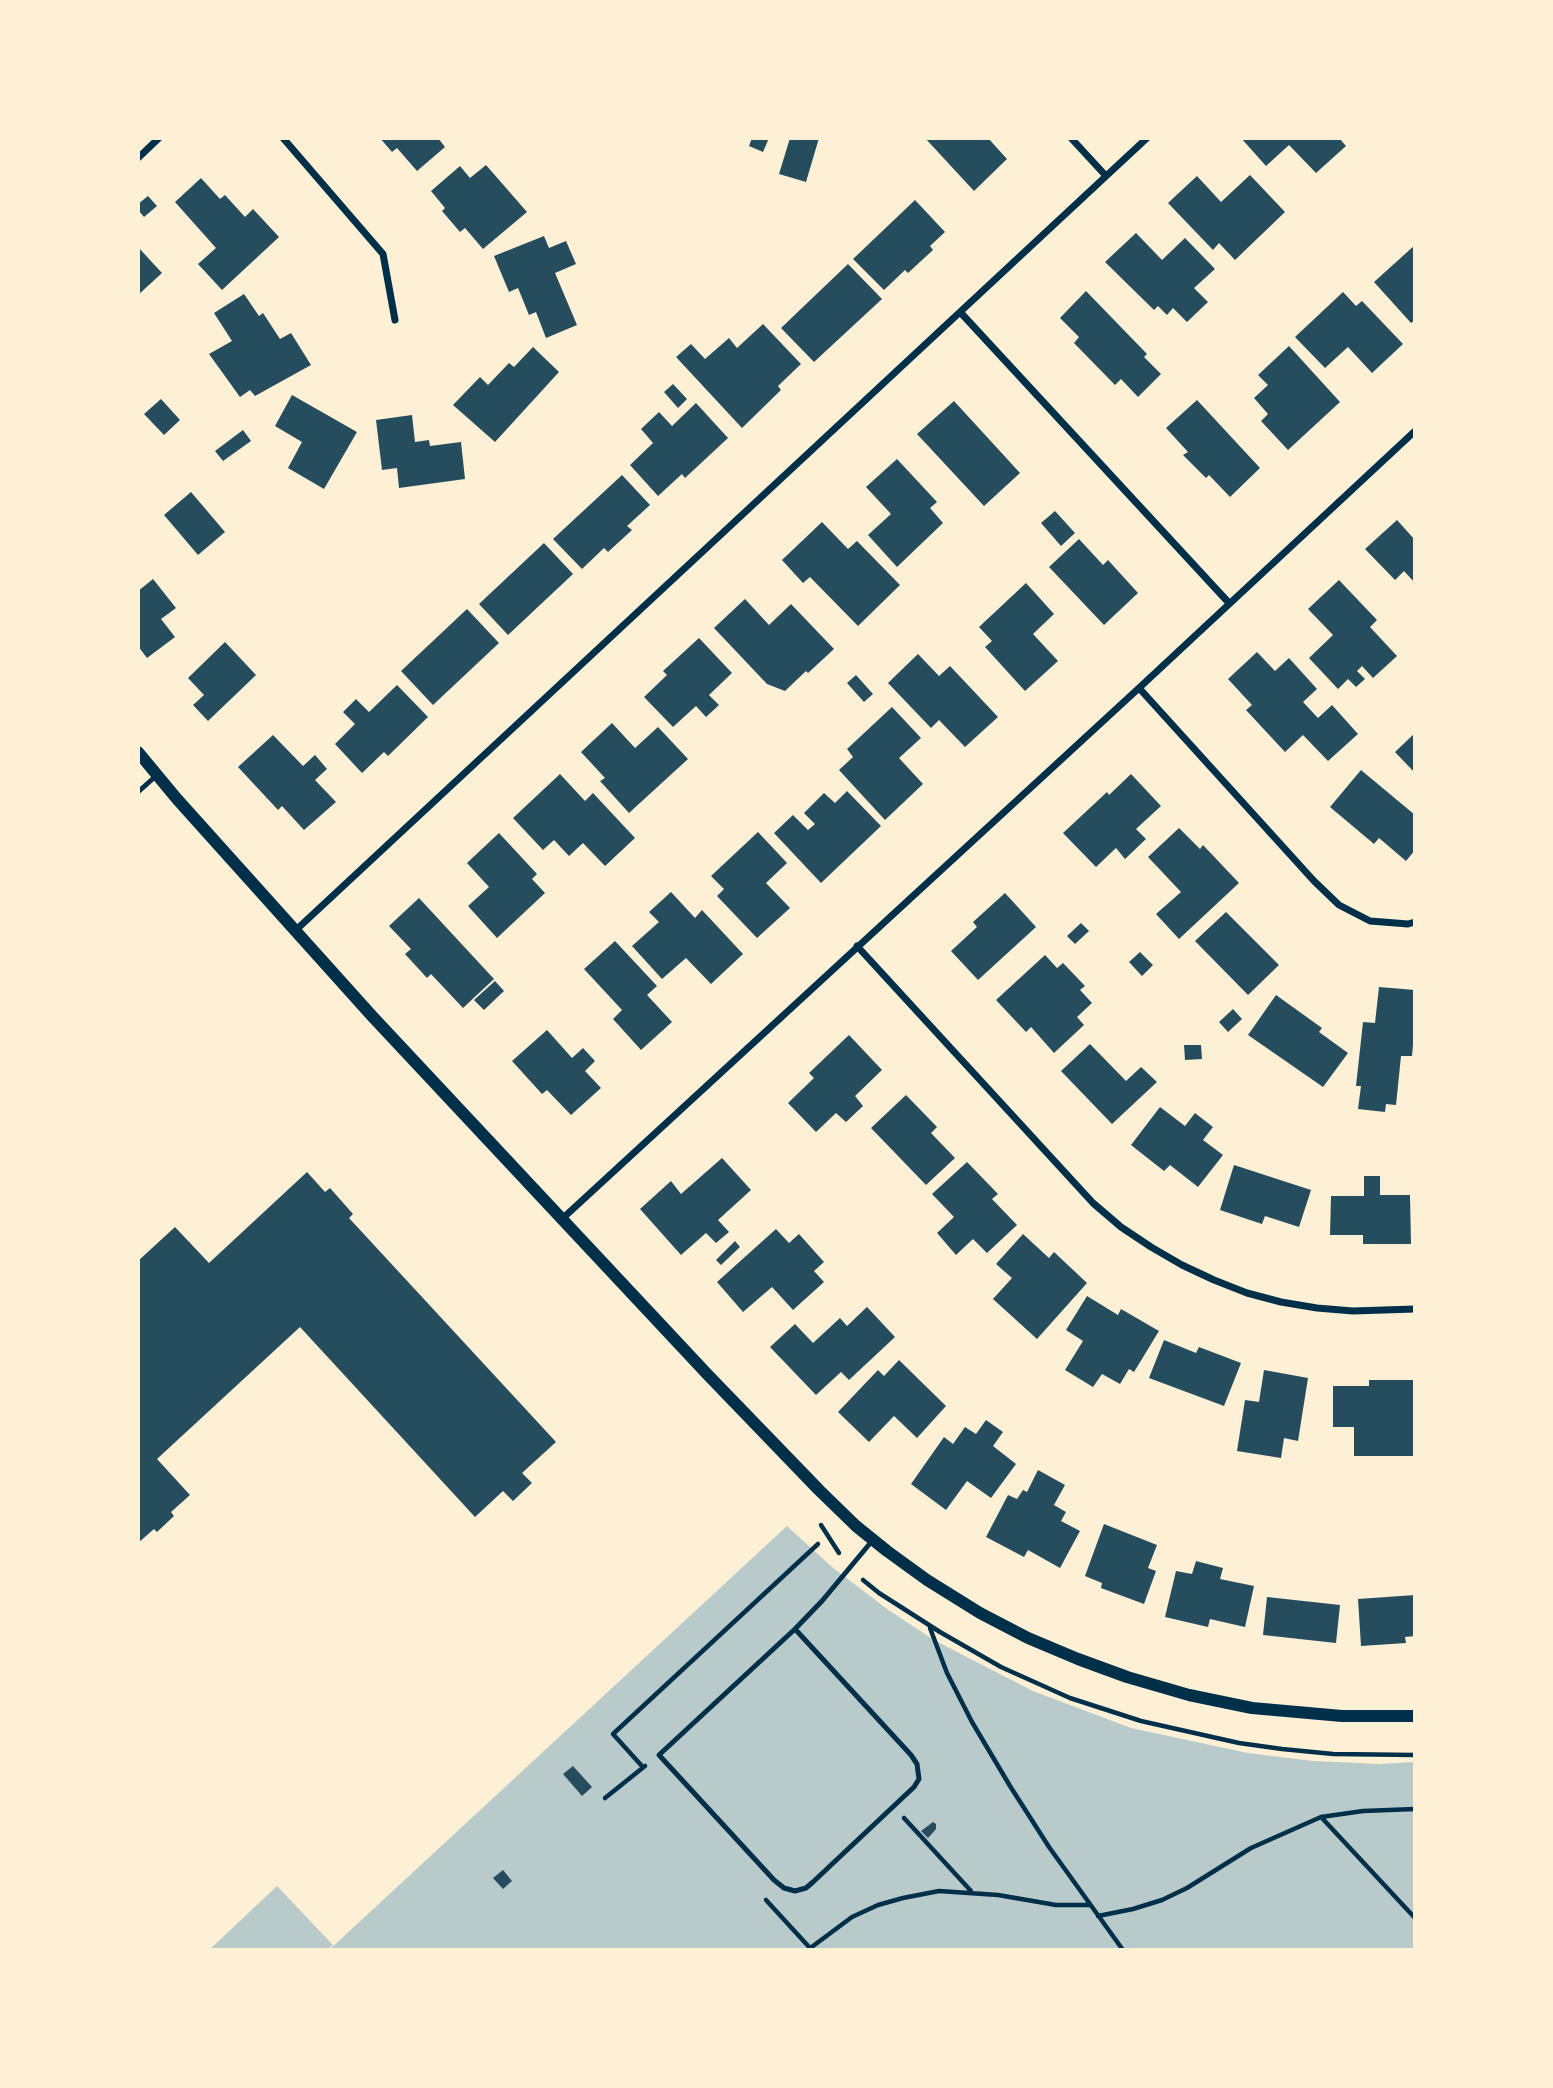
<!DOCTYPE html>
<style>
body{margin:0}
#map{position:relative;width:1553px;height:2088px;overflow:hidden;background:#fdf0d5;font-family:"PT Sans",sans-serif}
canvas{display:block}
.frame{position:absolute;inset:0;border:140px solid #fdf0d5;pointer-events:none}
</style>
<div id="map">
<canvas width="1553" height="2088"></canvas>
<div class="frame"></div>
</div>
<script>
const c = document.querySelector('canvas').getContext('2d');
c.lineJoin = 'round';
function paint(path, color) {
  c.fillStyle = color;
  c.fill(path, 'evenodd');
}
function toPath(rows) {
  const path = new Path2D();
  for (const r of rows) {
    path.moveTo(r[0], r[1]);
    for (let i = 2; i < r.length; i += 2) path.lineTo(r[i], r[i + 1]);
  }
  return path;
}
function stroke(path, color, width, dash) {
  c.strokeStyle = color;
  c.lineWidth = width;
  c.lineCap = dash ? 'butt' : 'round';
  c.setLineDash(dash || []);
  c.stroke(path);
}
const green = toPath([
 [787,1526,832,1567,887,1609,934,1640,1033,1691,1086,1711,1131,1728,1248,1753,1313,1761,1380,1764,1415,1762,1415,1950,329,1950],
 [277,1886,333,1945,327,1950,209,1950]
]);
const building = toPath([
 [380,138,438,138,445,147,417,171,397,148,392,152],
 [752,138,769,138,763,152,749,146],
 [790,138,819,138,806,182,779,174],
 [925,138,988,138,1007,159,974,191],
 [1241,138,1339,138,1346,146,1316,173,1289,145,1266,166],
 [486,165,527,212,483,249,465,228,460,232,442,211,445,208,431,191,460,166,470,178],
 [1250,175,1285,212,1235,260,1219,243,1213,250,1168,203,1197,176,1221,202],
 [201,178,220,199,225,195,245,217,253,209,279,237,222,290,198,264,216,248,175,202],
 [148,196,157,206,144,217,138,210,138,204],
 [915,200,945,232,930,246,933,250,908,273,905,270,884,290,853,259],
 [1136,233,1162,260,1185,238,1215,269,1194,288,1208,302,1187,322,1173,308,1167,315,1158,306,1154,310,1105,262],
 [544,236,549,248,566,241,576,264,555,273,577,325,546,338,536,312,529,315,518,288,509,292,494,256],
 [1415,245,1415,320,1411,323,1374,282],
 [138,247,162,273,138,295],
 [848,264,882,299,814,362,781,328],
 [1086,291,1147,354,1144,357,1161,374,1138,397,1121,379,1115,385,1074,343,1079,337,1060,318],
 [1343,292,1356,306,1362,301,1403,344,1372,373,1348,347,1325,368,1295,337],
 [244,294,259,316,263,313,280,339,291,333,311,365,255,396,250,390,240,397,209,354,232,341,214,313],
 [763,324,801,364,778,386,781,390,742,428,676,357,691,344,705,359,729,338,737,348],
 [1289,346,1340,402,1288,450,1261,421,1268,414,1254,398,1268,385,1258,375],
 [533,347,559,372,495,442,453,405,480,377,488,385,509,363,514,367],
 [673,384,687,399,678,408,664,392],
 [292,395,357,432,324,489,288,468,302,442,275,426],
 [161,399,180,420,164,435,144,414],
 [1197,400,1260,468,1230,497,1209,475,1206,478,1183,455,1188,452,1166,428],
 [954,401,1020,473,984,506,917,434],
 [696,403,728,438,685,478,682,474,658,496,630,465,653,443,641,429,659,412,672,426],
 [412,415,415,442,429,440,430,446,461,442,465,479,399,488,397,468,382,470,376,420],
 [243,430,251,441,223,461,215,451],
 [897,459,937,502,930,508,943,523,897,567,868,535,891,514,866,487],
 [622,475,650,505,627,526,632,530,608,552,604,548,582,569,553,539],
 [191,492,225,532,198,555,164,515],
 [1055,511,1075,533,1061,546,1041,523],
 [1397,520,1415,540,1415,583,1404,571,1395,580,1365,549],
 [822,522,848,549,857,541,900,585,858,626,810,577,803,583,782,560],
 [1079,539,1103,565,1108,560,1138,593,1104,625,1049,567],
 [544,543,573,574,508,635,479,604],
 [153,579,176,608,161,619,175,637,147,658,138,646,138,591],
 [1339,580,1377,620,1370,627,1397,656,1373,678,1362,666,1357,671,1365,679,1356,687,1348,679,1338,689,1309,658,1333,635,1308,609],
 [1026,583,1054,614,1033,634,1058,661,1025,691,985,647,992,641,979,627],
 [745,599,769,625,791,604,834,649,808,673,806,671,785,691,767,684,714,628],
 [467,609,499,643,433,705,401,671],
 [699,638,732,673,709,695,719,705,706,717,696,706,673,727,644,697,667,675,663,671],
 [225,642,256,675,208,721,193,705,204,695,188,678],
 [1257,652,1275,671,1289,658,1317,689,1303,702,1318,718,1332,705,1358,734,1328,761,1303,735,1285,752,1246,710,1252,705,1228,679],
 [918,654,939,676,950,666,998,717,965,747,939,720,931,728,888,683],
 [856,675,873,694,864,702,847,683],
 [397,685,428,717,388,756,384,752,362,773,335,744,355,724,343,712,356,699,369,712],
 [892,707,921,738,899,758,923,784,885,820,839,770,853,757,847,749],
 [612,723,635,748,658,727,688,759,629,813,600,781,605,778,581,752],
 [1415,733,1415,773,1395,752],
 [273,735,303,766,315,755,327,769,315,780,336,802,304,830,282,806,278,810,238,767],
 [1361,770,1415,815,1415,850,1406,861,1379,838,1374,844,1330,807],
 [560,774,585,801,593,793,635,838,605,866,583,843,569,856,554,840,543,850,513,818],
 [1131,774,1161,806,1136,829,1146,839,1125,859,1116,848,1096,867,1063,833,1107,792,1109,795],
 [847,791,881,826,821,883,774,833,793,815,808,830,815,824,804,813,824,793,835,803],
 [1179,828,1200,849,1203,845,1239,883,1179,939,1156,914,1181,892,1148,857],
 [758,832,787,863,766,883,790,908,757,938,717,896,724,889,711,876],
 [499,833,537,874,532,879,545,893,497,938,468,906,489,887,467,863],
 [671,892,695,918,702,910,743,954,711,984,686,958,662,979,632,946,659,922,649,912],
 [1005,893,1036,927,978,980,951,951,977,927,973,922],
 [419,898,494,979,463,1008,431,974,427,978,405,954,411,949,389,926],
 [1226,912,1279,965,1248,995,1195,941],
 [1081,923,1089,931,1075,944,1067,936],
 [615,941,657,986,647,995,672,1022,641,1050,613,1019,622,1010,584,969],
 [1140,952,1153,965,1142,976,1129,962],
 [1045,955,1057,968,1063,963,1085,986,1080,990,1092,1003,1077,1017,1084,1025,1054,1053,1031,1027,1026,1032,996,1000],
 [495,981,504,991,484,1010,474,1000],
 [1379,987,1415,990,1415,1023,1412,1056,1401,1056,1396,1105,1386,1104,1385,1112,1358,1109,1361,1086,1356,1086,1363,1022,1375,1023],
 [1276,995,1322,1028,1319,1032,1348,1053,1323,1087,1248,1035],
 [1233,1009,1242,1019,1228,1032,1219,1022],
 [547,1030,572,1058,583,1048,595,1061,585,1071,601,1088,571,1115,547,1090,542,1094,512,1061],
 [849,1035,882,1070,855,1096,863,1106,846,1122,836,1113,816,1132,788,1103,814,1078,809,1073],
 [1090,1044,1126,1081,1141,1067,1157,1082,1112,1124,1061,1071],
 [1184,1045,1201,1045,1202,1059,1185,1060],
 [906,1095,937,1127,931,1133,955,1158,926,1185,871,1128],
 [1160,1107,1185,1126,1195,1113,1213,1127,1203,1140,1223,1155,1198,1187,1170,1165,1164,1171,1131,1145],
 [722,1158,751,1190,718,1220,729,1232,716,1243,706,1233,681,1255,640,1209,671,1181,681,1194],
 [967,1162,998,1194,992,1199,1017,1225,987,1253,973,1239,956,1255,937,1233,954,1217,932,1194],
 [1234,1165,1311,1190,1299,1227,1265,1216,1262,1224,1220,1210],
 [307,1172,325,1192,330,1188,353,1214,349,1218,556,1442,522,1473,532,1483,513,1501,503,1491,475,1517,300,1327,157,1459,190,1495,171,1512,174,1516,157,1532,154,1529,138,1543,138,1261,175,1227,209,1263],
 [1364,1176,1380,1176,1380,1195,1410,1195,1411,1244,1363,1244,1363,1235,1330,1235,1331,1196,1364,1196],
 [776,1229,789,1243,799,1234,824,1262,814,1271,824,1282,793,1310,772,1287,743,1312,717,1282],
 [1023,1234,1049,1258,1054,1252,1087,1283,1037,1339,993,1299,1012,1278,996,1264],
 [735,1241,740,1247,721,1265,716,1260],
 [1087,1296,1118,1315,1121,1309,1159,1331,1134,1372,1129,1369,1120,1384,1102,1374,1093,1387,1065,1370,1083,1341,1066,1330],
 [867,1307,895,1337,849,1380,841,1372,816,1395,770,1347,795,1324,813,1343,840,1318,847,1326],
 [1164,1340,1196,1353,1199,1347,1241,1363,1224,1406,1149,1378],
 [899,1360,946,1406,917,1438,894,1416,869,1442,838,1412,878,1370,884,1376],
 [1264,1370,1308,1378,1298,1441,1284,1438,1281,1458,1237,1451,1245,1400,1259,1402],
 [1369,1380,1415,1380,1415,1456,1354,1456,1354,1427,1333,1427,1333,1386,1369,1386],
 [986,1420,1003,1432,993,1446,1016,1464,991,1498,967,1481,946,1510,911,1484,944,1437,953,1444,965,1427,976,1434],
 [1038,1470,1065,1485,1054,1505,1066,1512,1061,1521,1080,1531,1060,1568,1028,1550,1024,1557,986,1537,1008,1495,1017,1499,1023,1490,1027,1492],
 [1104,1524,1157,1545,1148,1568,1156,1571,1144,1604,1101,1588,1102,1583,1085,1576],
 [1196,1561,1223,1568,1220,1579,1254,1586,1245,1627,1210,1619,1208,1627,1165,1617,1176,1571,1192,1574],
 [1415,1595,1415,1636,1405,1637,1406,1643,1361,1646,1358,1599],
 [1267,1597,1340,1605,1336,1643,1263,1635],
 [573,1766,592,1787,582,1796,563,1774],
 [933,1822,936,1824,936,1829,928,1838,921,1831],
 [503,1870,512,1881,503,1889,493,1878]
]);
const path = toPath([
 [821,1525,839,1553],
 [863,1580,879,1593,940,1632,1001,1667,1070,1698,1141,1721,1239,1743,1282,1749,1333,1754,1415,1755],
 [930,1628,947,1673,972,1722,1010,1786,1049,1847,1123,1950],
 [641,1765,613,1734,818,1544],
 [605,1798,645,1766],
 [904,1818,971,1891],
 [1322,1818,1415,1918],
 [766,1900,810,1948],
 [1098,1916,1133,1909,1162,1900,1187,1888,1251,1848,1321,1817,1363,1811,1415,1809],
 [809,1949,852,1917,878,1905,903,1898,939,1891,998,1895,1056,1905,1089,1905]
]);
const service = toPath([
 [138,792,157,775],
 [795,1629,911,1755,917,1764,919,1779,914,1787,813,1882,806,1888,795,1891,784,1888,774,1880,659,1755,795,1629,822,1601,872,1541]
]);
const minor = toPath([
 [283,138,383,254,395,320],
 [1071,138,1106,176],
 [138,158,159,138],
 [961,313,1229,603],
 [1139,688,1314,881,1339,905,1370,921,1408,924,1415,922],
 [296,930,1147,138],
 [857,946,1093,1203,1121,1227,1151,1247,1182,1265,1214,1280,1247,1293,1281,1302,1317,1308,1353,1311,1415,1309],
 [562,1219,1139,688,1415,431]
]);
const tertiary = toPath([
 [138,752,177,799,372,1016,708,1375,819,1490,856,1526,887,1551,927,1580,980,1613,1028,1638,1078,1659,1127,1677,1189,1695,1252,1708,1342,1716,1415,1716]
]);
paint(green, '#b9caca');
paint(building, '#264d5e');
stroke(path, '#003049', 4.5);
stroke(service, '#003049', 5);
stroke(minor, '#003049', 7);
stroke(tertiary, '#003049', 12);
</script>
